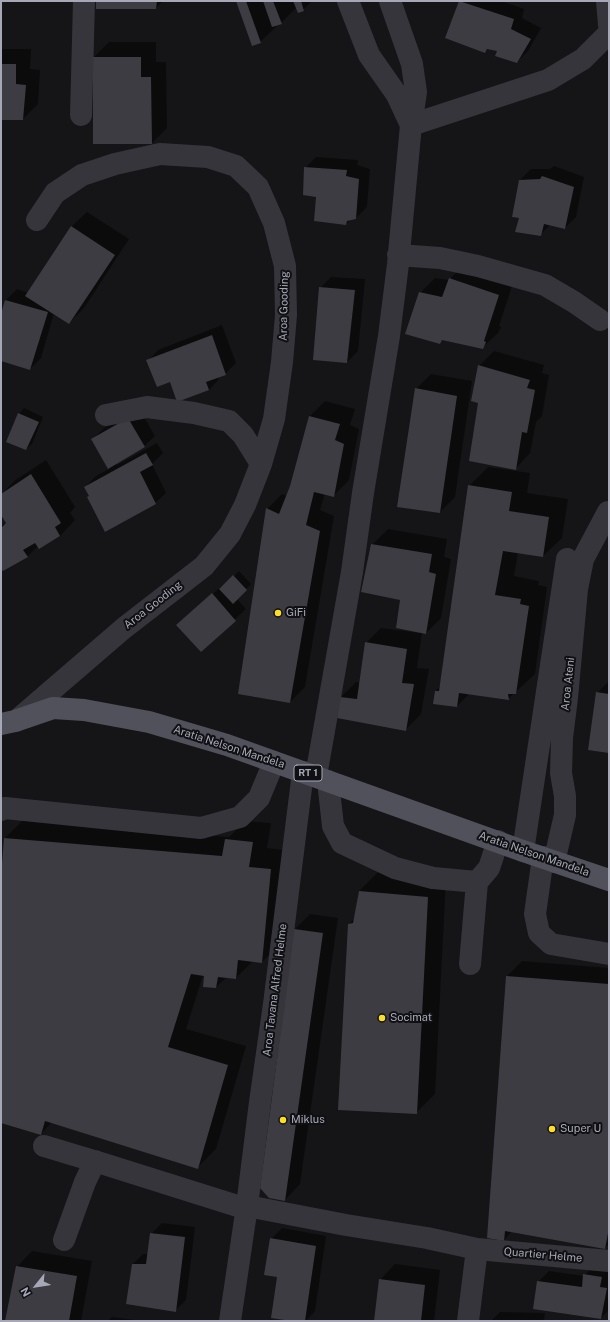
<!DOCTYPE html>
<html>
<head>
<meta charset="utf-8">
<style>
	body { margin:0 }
	#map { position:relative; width:610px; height:1322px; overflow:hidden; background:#151517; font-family:"Public Sans",sans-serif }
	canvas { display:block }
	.frame { position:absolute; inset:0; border:2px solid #a6a8b8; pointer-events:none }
	.north { position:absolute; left:16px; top:1266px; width:40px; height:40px; -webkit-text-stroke:3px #101012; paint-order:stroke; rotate:240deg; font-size:11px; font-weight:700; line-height:16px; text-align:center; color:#a6a8b8 }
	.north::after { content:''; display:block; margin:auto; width:14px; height:18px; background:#a6a8b8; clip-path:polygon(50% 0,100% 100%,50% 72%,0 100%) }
</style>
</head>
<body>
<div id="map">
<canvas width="610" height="1322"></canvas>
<div class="frame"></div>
<div class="north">N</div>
</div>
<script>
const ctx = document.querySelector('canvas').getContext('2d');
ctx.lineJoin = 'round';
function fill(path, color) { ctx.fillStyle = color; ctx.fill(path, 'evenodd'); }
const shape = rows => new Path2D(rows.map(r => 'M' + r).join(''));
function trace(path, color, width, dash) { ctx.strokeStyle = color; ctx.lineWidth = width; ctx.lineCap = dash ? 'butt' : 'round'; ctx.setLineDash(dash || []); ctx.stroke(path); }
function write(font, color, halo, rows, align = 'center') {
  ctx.font = font + ' "Public Sans",sans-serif'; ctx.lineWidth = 4; ctx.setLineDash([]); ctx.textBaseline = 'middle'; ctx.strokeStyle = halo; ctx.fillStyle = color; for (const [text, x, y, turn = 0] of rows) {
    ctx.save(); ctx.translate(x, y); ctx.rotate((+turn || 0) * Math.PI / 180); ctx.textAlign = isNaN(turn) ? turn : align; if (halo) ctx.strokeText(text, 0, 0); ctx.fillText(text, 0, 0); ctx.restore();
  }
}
fill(shape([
	[97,1,163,1,156,8],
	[237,1,312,1,303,10,297,7,281,23,275,25,276,27,260,42],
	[460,1,501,1,524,9,522,18,541,28,528,51,517,62,498,50,489,48,485,52],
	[109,42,156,42,156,62,166,62,167,128,152,143,94,143,94,57],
	[1,49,31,49,30,69,40,70,38,104,23,119,1,119],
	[316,157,358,160,357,165,370,169,367,207,356,218,351,219,346,224,305,168],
	[554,166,584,177,576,217,565,228,551,224,540,235,521,217,520,180,531,169,550,169],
	[87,212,129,239,84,308,69,323,54,313,41,358,30,369,1,360,1,318,6,300,17,289,29,293,71,227],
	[465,263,514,280,499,326,501,327,498,333,482,348,443,339,440,343,420,293,435,278,449,280],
	[331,277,365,279,358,351,347,362,320,288],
	[222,325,236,363,225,374,218,376,219,379,209,390,171,381,148,361,158,350],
	[494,351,544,365,542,373,549,375,542,416,536,422,530,453,515,469,479,366],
	[431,374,472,381,455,497,440,512,416,389],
	[325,401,355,409,350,425,359,429,349,480,334,495,325,493,320,510,334,516,305,687,290,702,267,509,282,494,287,496,291,486,310,416],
	[24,408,43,417,32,444,26,449,19,414],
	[139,408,155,436,144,446,116,463,117,465,157,443,163,453,152,464,166,493,155,503,90,496,85,487,96,476,109,469,92,440,103,429],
	[46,460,75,507,70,513,75,520,60,536,39,548,38,546,28,556,4,570,1,567,1,526,7,522,1,513,1,495,14,481],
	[488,467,530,473,527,493,568,499,562,538,543,556,518,552,514,576,539,581,538,585,547,587,535,674,508,699,469,694,457,706,436,691,440,686,469,486],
	[388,529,447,539,444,557,451,559,441,618,426,633,422,632,417,668,429,669,421,714,406,729,341,697,356,682,360,683,366,643,381,628,420,633,420,632,401,600,372,545],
	[239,571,251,584,237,599,246,609,201,650,178,625,224,584,225,585],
	[609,681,609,752,597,693],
	[23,820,229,837,245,821,271,823,267,848,290,851,281,943,262,962,253,961,236,978,227,977,216,987,205,975,203,975,186,1029,246,1046,216,1149,197,1168,52,1122,41,1134,1,1122,1,883,5,838],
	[378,872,446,879,435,1094,416,1113,349,924,355,918,359,891],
	[310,914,338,918,300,1184,285,1200,295,929],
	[522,961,609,968,609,1244,605,1248,512,1231,504,1240,507,976],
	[162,1223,195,1227,186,1300,175,1311,133,1264,143,1254,149,1254,151,1234],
	[282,1228,326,1236,315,1311,306,1321,298,1321,278,1276,271,1239],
	[32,1251,92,1261,81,1321,6,1321,17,1267],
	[395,1264,440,1270,434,1321,375,1321,380,1280],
	[595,1264,609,1266,609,1310,601,1318,538,1282,549,1271,584,1276],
	[500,1312,545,1313,544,1321,491,1321],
	[112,1317,142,1321,108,1321]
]), '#0007');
fill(shape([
	[96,1,157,1,156,9,96,9],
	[236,1,246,1,261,43,252,46],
	[263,1,273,1,282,24,272,27],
	[293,1,301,1,304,11,298,13],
	[459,1,514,19,511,29,531,39,517,63,495,56,497,51,487,49,485,53,445,38],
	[93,57,141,57,141,77,151,77,152,144,93,144],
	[1,64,16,64,16,84,26,85,23,120,1,120],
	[304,167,347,170,346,176,359,179,356,219,347,221,346,225,314,221,316,197,303,195],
	[542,176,574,187,565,229,544,224,541,236,515,232,519,218,512,217,519,180,540,179],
	[71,226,115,255,69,324,25,296],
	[449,278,499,295,484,341,486,342,483,349,442,340,440,344,405,334,419,292,442,297],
	[319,287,355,290,347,363,313,360],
	[5,300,48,312,30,370,1,361,1,314],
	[212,335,226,375,206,382,209,390,177,402,170,382,157,387,146,360],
	[478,365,530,380,527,388,535,390,527,433,522,432,516,470,469,461,478,403,471,401],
	[415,388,457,396,440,513,397,507],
	[18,413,39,422,26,450,6,442],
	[309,416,340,424,335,440,344,444,334,497,314,492,306,525,320,531,290,703,238,694,266,508,279,514,290,486],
	[128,418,145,447,108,469,91,439],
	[146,453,153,465,140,472,156,504,105,532,87,497,89,496,84,487],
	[31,474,61,523,55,527,60,536,39,549,35,543,23,550,28,557,3,571,1,569,1,528,6,523,1,515,1,494],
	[468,485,512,492,509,511,549,517,543,557,503,551,495,595,521,599,520,604,529,606,516,694,508,694,509,700,459,693,457,707,433,704,435,691,439,691],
	[371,544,432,554,429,572,436,574,426,634,396,628,400,600,361,592],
	[233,575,247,590,233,604,219,589],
	[212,593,236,621,201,652,176,625],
	[365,642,407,649,402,683,414,684,406,731,337,718,340,697,357,699],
	[596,692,609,694,609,753,588,750],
	[4,838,222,856,225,839,253,842,249,867,271,869,262,963,238,960,236,979,218,977,216,988,203,987,204,976,191,974,168,1047,228,1065,198,1169,45,1121,41,1135,1,1123,1,876],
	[359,891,428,897,417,1114,338,1110,348,924,353,923],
	[294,929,323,933,285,1201,269,1198,260,1188],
	[506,976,609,984,609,1228,605,1249,505,1231,504,1241,487,1238],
	[150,1233,185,1237,176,1312,126,1304,132,1264,146,1264],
	[270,1238,316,1246,305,1321,291,1321,271,1318,277,1277,264,1275],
	[16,1266,77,1276,69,1321,5,1321],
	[583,1274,602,1277,600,1287,607,1288,601,1319,533,1309,537,1281,582,1287],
	[379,1279,425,1285,421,1321,374,1321]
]), '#3c3c42');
trace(shape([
	[348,1,369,55,397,95,411,125],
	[607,1,609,25],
	[81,115,84,1],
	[411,125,548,80,583,59,609,33],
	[398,255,440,258,478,266,545,285,574,302,600,320],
	[106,415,147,407,194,413,229,421,243,435,261,464],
	[16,721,124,628,204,566,230,534,245,505,261,464,274,419,282,362,286,315,285,266,274,223,258,187,236,166,208,157,160,154,115,164,82,175,55,193,37,220],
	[316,776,352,572,363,493,389,336,398,264,411,125,416,92,412,64,390,1],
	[328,781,333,826,342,843,395,868,433,878,477,882,489,868,498,841],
	[1,810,5,808,201,828,240,817,259,798,274,762],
	[523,851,567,559],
	[543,857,535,914,539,933,551,944,609,954],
	[554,862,565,815,565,796,561,773,562,738,567,698,577,589,583,559,608,512],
	[470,964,477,882],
	[44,1146,104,1164,247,1209],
	[247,1206,346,1225,427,1238,477,1249,468,1321],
	[64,1240,85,1182,95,1161],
	[477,1249,609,1261],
	[230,1321,247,1206,260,1102,274,1004,303,772]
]), '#36353c', 22);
trace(shape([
	[1,724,15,721,53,708,84,710,149,722,227,745,523,851,609,880]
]), '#51515b', 22);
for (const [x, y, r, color] of [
	[278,613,4,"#fbde28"],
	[382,1018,4,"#fbde28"],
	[283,1120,4,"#fbde28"],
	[552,1129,4,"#fbde28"]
]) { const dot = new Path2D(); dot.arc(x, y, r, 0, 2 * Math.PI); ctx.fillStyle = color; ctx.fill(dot); trace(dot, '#101012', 1.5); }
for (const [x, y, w] of [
	[308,773,28]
]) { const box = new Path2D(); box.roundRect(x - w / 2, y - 8, w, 16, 3); ctx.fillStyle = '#101012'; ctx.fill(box); trace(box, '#a6a8b8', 1); }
write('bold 10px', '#a6a8b8', null, [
	["RT 1",308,773]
]);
write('11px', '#a6a8b8', '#101012', [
	["Aroa Gooding",284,306,-89],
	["Aroa Gooding",153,605,-38],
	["Aroa Ateni",568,684,-84],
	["Aratia Nelson Mandela",229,747,18],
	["Aratia Nelson Mandela",534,854,19],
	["Aroa Tavana Alfred Helme",275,990,-83],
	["Quartier Helme",543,1255,5]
]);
write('11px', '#a6a8b8', '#101012', [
	["GiFi",286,613],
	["Socimat",390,1018],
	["Miklus",291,1120],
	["Super U",560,1129]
], 'left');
</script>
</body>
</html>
